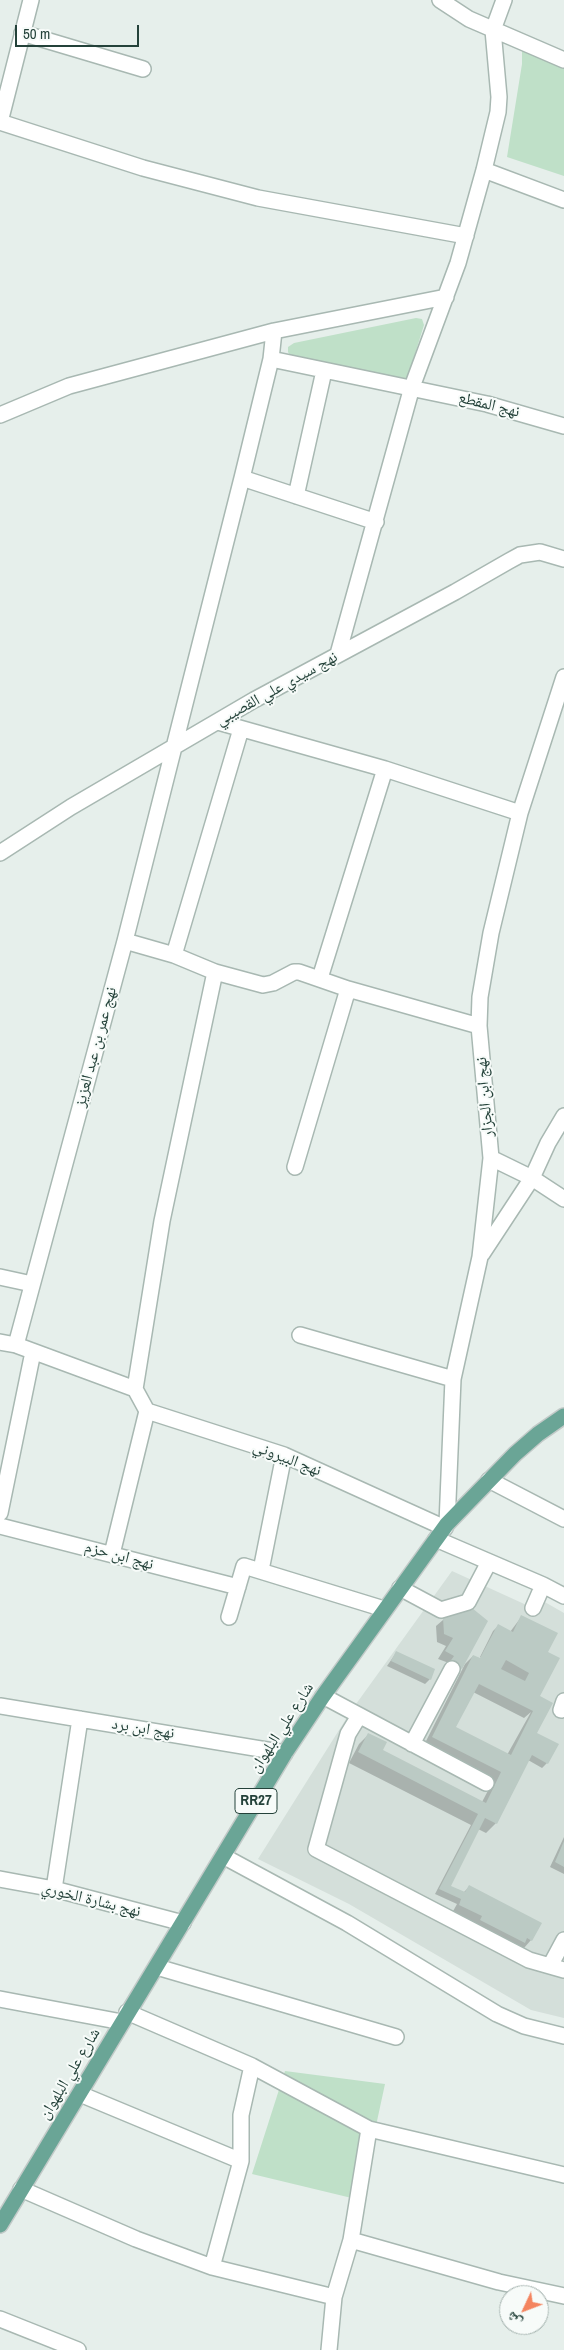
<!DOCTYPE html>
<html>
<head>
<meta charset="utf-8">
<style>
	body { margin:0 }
	#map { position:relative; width:564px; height:2350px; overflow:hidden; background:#e6efeb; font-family:"Archivo Narrow","Noto Naskh Arabic",sans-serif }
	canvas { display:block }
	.north { position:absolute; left:499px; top:2285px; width:50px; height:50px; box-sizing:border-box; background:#f7fbf9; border:1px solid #a3b1ad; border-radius:50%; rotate:227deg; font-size:14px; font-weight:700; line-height:20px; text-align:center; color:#24423a }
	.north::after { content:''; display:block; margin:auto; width:18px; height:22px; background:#f4845f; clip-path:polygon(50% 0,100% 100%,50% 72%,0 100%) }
	.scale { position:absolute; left:15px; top:25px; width:124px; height:22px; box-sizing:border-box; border:2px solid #24423a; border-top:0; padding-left:6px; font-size:15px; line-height:18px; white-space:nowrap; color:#24423a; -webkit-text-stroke:4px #f7fbf9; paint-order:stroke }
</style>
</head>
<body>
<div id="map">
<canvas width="564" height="2350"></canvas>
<div class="north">ش</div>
<div class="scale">50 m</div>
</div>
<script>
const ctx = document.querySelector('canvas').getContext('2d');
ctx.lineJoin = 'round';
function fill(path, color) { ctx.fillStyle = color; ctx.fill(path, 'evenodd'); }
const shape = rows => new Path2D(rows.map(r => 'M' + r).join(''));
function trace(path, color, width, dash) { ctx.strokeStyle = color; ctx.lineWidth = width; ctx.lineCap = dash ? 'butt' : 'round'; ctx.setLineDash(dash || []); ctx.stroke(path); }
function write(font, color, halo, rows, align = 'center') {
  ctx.font = font + ' "Archivo Narrow","Noto Naskh Arabic",sans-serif'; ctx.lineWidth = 4; ctx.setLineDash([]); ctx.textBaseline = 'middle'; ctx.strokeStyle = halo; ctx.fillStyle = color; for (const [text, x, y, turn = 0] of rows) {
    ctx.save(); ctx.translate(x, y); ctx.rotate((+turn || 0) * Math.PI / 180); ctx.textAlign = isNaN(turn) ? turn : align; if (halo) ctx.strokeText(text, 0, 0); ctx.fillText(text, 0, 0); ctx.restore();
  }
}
fill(shape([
	[452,1571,533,1608,543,1601,564,1613,564,2018,531,2010,349,1904,258,1859,351,1711]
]), '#d4dfda');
fill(shape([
	[522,47,564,69,564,176,507,157,522,64],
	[416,318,422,319,424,325,406,383,293,361,288,352,288,347,294,343],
	[285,2071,385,2084,360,2200,252,2174]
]), '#bfe0c8');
fill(shape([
	[450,1614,461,1668,460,1669,460,1667,438,1659,446,1646,437,1642,436,1626],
	[522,1616,547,1652,536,1701,536,1732,547,1763,542,1768,528,1760,496,1823,486,1833,478,1829,449,1887,463,1893,469,1887,531,1940,524,1948,520,1946,516,1950,452,1913,457,1904,435,1894,471,1825,349,1763,359,1744,369,1734,381,1750,482,1802,492,1783,423,1747,465,1664,473,1656,493,1663,480,1657,493,1631,498,1626,510,1632],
	[473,1692,524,1718,531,1712,507,1755,454,1727],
	[396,1653,430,1679,425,1684,387,1666],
	[564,1837,564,1874,550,1867]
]), '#0003');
fill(shape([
	[466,1608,472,1608,488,1621,462,1669,449,1663,454,1656,445,1651,453,1638,444,1634,443,1617,450,1613],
	[521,1615,558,1633,548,1652,560,1658,540,1696,553,1703,537,1733,559,1744,548,1764,532,1755,497,1824,485,1818,451,1886,465,1892,469,1885,542,1923,532,1941,527,1938,525,1943,480,1920,482,1916,459,1905,461,1899,439,1889,478,1814,358,1752,368,1733,387,1742,383,1750,486,1803,501,1772,432,1737,473,1655,480,1658,498,1624,513,1632],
	[506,1660,529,1673,525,1681,501,1669],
	[479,1684,533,1711,511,1755,456,1727],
	[396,1651,435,1669,431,1680,391,1661],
	[564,1841,564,1867,555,1862]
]), '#bbcac4');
const minor = shape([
	[440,0,469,19,564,60],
	[22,33,143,69],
	[0,122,143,168,258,198,466,236],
	[0,122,31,0],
	[484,170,564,200],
	[271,359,487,404,564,426],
	[0,415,69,386,274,331,446,297],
	[242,478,376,522],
	[296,496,324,371],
	[338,654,412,387,458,263,484,170,498,112,499,97,493,30,504,0],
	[218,722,385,769,520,813],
	[0,853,71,807,254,700,455,592,509,561,520,555,540,552,564,559],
	[125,941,174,955,215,972,263,985,273,983,294,972,299,972,348,989,479,1026],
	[174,955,241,729],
	[320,978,385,769],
	[491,1158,532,1178,564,1199],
	[295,1167,348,989],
	[482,1254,532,1178,548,1143,564,1116],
	[0,1277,32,1284],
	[300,1335,453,1379],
	[0,1342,16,1345,135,1389],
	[16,1345,125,941,242,478,271,359,274,331],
	[135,1389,162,1221,215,972],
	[135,1389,147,1411,284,1455,445,1528],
	[489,1480,564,1519],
	[0,1513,33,1352],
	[447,1524,453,1379,480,1257,491,1158,479,1026,480,997,491,933,520,813,564,677],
	[0,1526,238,1587],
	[436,1539,543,1585,564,1596],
	[112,1554,147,1411],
	[261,1570,284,1455],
	[400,1588,441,1610,468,1602,489,1562],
	[533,1608,543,1585],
	[229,1617,244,1566,384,1609],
	[323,1696,486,1783],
	[0,1706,285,1753],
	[561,1710,564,1701],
	[359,1716,348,1734,316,1849,529,1960,564,1970],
	[412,1744,452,1669],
	[223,1856,347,1923,497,2014,524,2026,564,2036],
	[0,1879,54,1889,183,1923],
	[54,1889,80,1719],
	[550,1966,564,1940],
	[157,1967,396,2037],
	[0,1999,122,2022],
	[127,2012,252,2066,369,2129],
	[80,2094,241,2161],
	[21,2189,136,2239,212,2267,334,2297],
	[351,2240,499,2282,564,2296],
	[212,2267,241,2161,241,2115,252,2066],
	[0,2319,78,2350],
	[329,2350,334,2297,351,2240,369,2129,564,2175]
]);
const major = shape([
	[0,2225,285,1753,323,1696,447,1524,515,1454,538,1434,564,1416]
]);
trace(minor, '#a8b8b2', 18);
trace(major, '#c2cac8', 18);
trace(minor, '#fff', 15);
trace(major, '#6aa596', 15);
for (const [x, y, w] of [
	[256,1801,42]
]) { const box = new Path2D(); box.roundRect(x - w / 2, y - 12.5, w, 25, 4); ctx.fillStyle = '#f7fbf9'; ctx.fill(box); trace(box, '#24423a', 1); }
write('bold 15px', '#24423a', null, [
	["RR27",256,1801]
]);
write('16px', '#24423a', '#f7fbf9', [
	["نهج المقطع",489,405,14],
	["نهج سيدي علي القصيبي",277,689,-29],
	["نهج عمر بن عبد العزيز",96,1047,-75],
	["نهج ابن الجزار",485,1097,-95],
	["نهج البيروني",287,1459,21],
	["نهج ابن حزم",119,1556,15],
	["شارع علي البلهوان",282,1728,-57],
	["نهج ابن برد",143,1729,9],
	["نهج بشارة الخوري",91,1900,14],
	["شارع علي البلهوان",70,2074,-59]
]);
</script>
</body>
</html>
